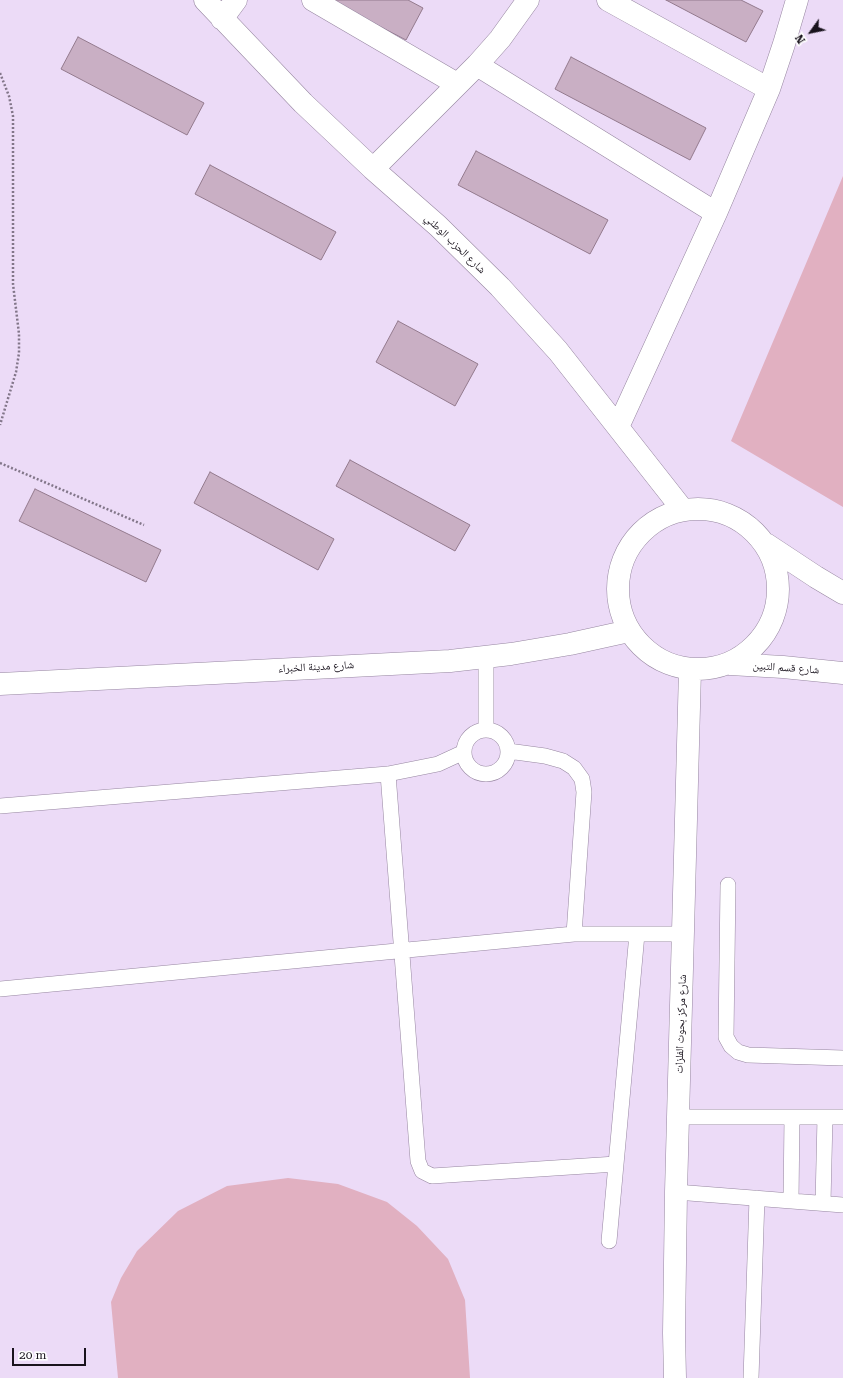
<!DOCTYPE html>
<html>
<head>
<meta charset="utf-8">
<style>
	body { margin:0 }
	#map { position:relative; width:843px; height:1378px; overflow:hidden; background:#ecdbf7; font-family:"Roboto Serif",serif }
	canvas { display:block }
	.north { position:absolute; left:791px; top:12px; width:40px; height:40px; -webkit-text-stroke:3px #fff; paint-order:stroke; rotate:237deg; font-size:11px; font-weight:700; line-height:16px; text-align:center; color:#19131d }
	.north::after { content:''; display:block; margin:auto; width:14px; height:18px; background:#19131d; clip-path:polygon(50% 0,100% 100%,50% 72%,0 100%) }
	.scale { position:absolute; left:12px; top:1348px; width:74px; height:18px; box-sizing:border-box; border:2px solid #19131d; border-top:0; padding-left:5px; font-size:12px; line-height:14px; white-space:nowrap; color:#19131d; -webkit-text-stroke:3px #fff; paint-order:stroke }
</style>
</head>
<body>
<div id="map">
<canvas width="843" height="1378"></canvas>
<div class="north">N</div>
<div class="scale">20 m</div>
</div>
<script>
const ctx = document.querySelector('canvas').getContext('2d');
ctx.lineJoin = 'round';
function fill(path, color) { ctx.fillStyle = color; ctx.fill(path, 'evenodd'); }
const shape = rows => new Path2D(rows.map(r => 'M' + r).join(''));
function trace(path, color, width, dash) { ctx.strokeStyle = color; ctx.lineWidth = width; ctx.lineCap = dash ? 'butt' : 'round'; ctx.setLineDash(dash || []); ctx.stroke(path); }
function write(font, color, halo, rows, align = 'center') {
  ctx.font = font + ' "Roboto Serif","Noto Naskh Arabic",serif'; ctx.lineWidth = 3.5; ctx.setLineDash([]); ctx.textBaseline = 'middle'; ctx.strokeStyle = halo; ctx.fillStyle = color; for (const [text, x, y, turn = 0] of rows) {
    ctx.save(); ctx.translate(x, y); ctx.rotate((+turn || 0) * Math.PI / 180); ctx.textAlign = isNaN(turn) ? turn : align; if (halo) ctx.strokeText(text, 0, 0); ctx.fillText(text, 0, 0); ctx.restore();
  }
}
fill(shape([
	[843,176,843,507,731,441],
	[288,1178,338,1184,387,1202,417,1226,448,1259,465,1300,470,1378,118,1378,111,1302,121,1278,137,1251,178,1211,227,1186]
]), '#e1b0c1');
const building = shape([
	[329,0,408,0,423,8,406,40,329,0],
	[666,0,741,0,763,11,746,42,666,0],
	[78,37,204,103,187,135,61,69,78,37],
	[571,57,706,128,690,160,555,89,571,57],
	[476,151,608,220,590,254,458,185,476,151],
	[210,165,336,232,321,260,195,194,210,165],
	[398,321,478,364,455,406,376,362,398,321],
	[350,460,470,525,455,551,336,486,350,460],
	[210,472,334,539,318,570,194,503,210,472],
	[35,489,161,550,146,582,19,521,35,489]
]);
fill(building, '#c9afc4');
trace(building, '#937a8d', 1);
const lane = shape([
	[486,657,486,730],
	'464 752a22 22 0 1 1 44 0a22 22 0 1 1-44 0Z',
	[508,751,545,756,563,761,574,768,582,779,584,792,574,934],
	[388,774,418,1161,422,1171,432,1176,616,1164],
	[0,806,388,774,438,764,464,752],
	[728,885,726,1037,731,1046,738,1052,748,1055,843,1058],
	[0,989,574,934,683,934],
	[678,1117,843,1117],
	[676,1192,843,1205],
	[791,1201,792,1117],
	[823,1203,825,1117],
	[609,1241,637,934],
	[751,1378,757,1198]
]);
const street = shape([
	[205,0,303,103,373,169,438,226,500,287,558,351,683,510],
	[313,0,457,84],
	[608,0,769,89],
	[222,19,236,0],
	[477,65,716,213],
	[373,169,477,65,500,39,528,0],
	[618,427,716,213,769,89,784,44,797,0],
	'618 589a80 80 0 1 1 160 0a80 80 0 1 1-160 0Z',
	[766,544,816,577,843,593],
	[730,664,783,667,843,673],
	[0,684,450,661,511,654,570,644,629,631],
	[675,1378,674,1333,676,1192,690,670]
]);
trace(lane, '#9686a0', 16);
trace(street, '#9686a0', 23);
trace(shape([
	[0,73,9,96,13,116,13,284,19,334,19,353,16,372,0,425],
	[0,463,144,525]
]), '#827689', 2.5, [2, 2]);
trace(lane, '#fff', 15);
trace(street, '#fff', 22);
write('11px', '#19131d', '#fff', [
	["شارع الحزب الوطني",455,244,44],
	["شارع مدينة الخبراء",316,667,-3],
	["شارع قسم التبين",786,668,4],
	["شارع مركز بحوث الفلزات",681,1024,-88]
]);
</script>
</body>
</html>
